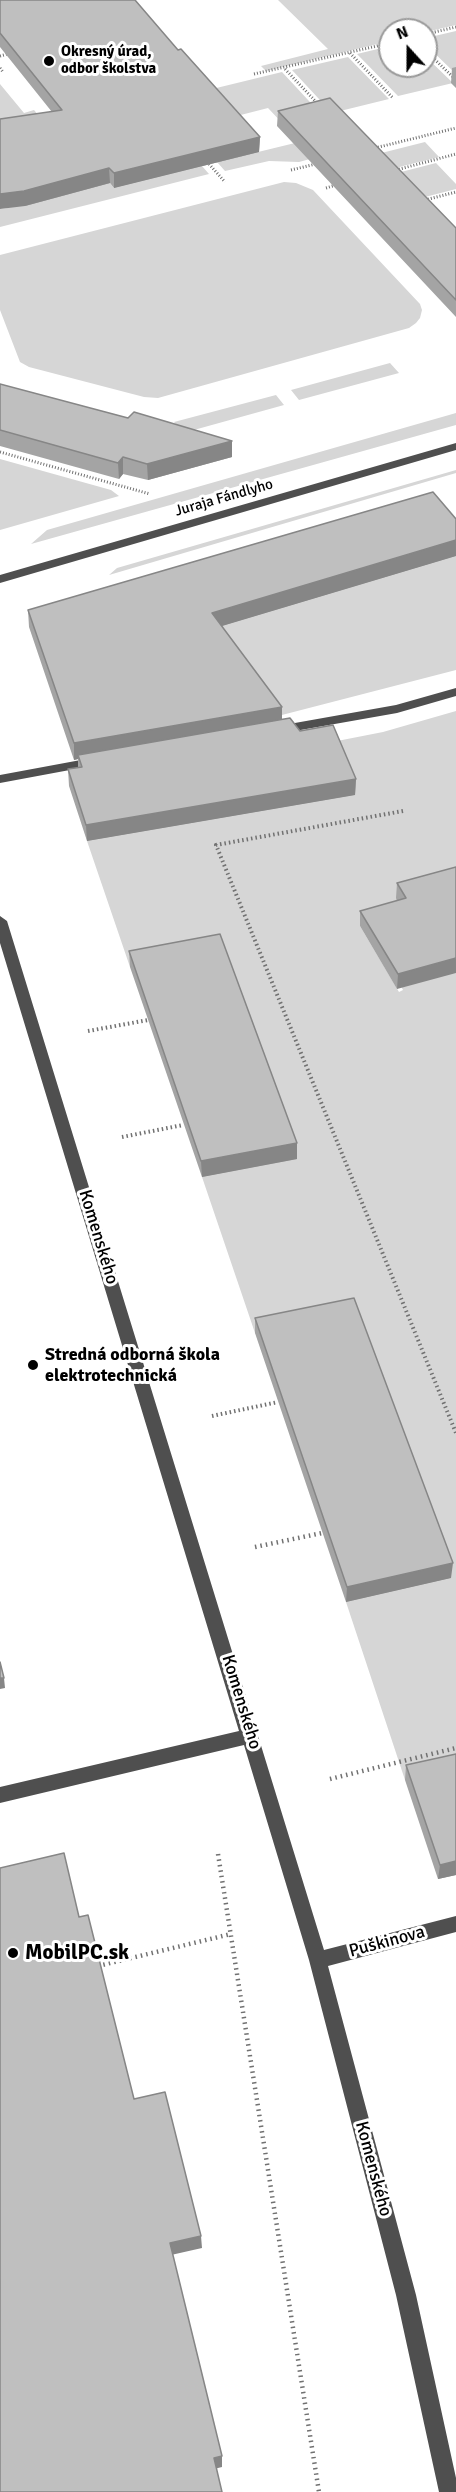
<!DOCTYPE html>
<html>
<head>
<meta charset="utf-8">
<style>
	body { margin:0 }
	#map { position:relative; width:456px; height:2492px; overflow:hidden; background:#fff; font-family:Signika,sans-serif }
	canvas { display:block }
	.north { position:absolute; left:378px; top:18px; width:60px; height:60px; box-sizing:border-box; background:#fff; border:2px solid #999; border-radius:50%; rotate:339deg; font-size:16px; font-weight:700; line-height:24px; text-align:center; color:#000 }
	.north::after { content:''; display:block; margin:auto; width:21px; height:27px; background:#000; clip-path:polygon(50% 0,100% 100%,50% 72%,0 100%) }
</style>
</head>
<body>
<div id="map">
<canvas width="456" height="2492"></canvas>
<div class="north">N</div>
</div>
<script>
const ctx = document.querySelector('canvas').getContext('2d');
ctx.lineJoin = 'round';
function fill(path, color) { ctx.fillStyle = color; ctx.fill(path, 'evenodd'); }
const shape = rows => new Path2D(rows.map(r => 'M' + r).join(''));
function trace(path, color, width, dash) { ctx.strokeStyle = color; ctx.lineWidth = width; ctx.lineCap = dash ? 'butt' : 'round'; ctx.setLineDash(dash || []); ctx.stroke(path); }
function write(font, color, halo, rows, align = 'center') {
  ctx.font = font + ' Signika,sans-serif'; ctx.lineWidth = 6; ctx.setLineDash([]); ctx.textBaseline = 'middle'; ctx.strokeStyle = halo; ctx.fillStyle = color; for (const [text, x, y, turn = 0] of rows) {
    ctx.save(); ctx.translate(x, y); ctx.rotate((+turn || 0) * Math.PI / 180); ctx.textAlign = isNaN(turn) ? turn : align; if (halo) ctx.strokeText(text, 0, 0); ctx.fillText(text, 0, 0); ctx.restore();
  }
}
fill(shape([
	[278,0,456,0,456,25,426,32,426,30,390,30,390,41,266,71,261,66,328,49],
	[456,31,456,74,426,45,426,38],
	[390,46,390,66,426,66,426,57,453,83,398,96,357,54],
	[348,57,389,99,332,113,292,70],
	[282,72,322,115,284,125,268,108,225,119,200,92],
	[0,84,24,113,34,110,40,117,62,125,114,188,202,166,209,174,0,227,0,209,8,208,0,189],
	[425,142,439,157,332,184,318,169],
	[295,143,310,159,299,162,269,161,225,171,217,162],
	[436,163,456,184,456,189,425,197,401,172],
	[284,182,296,183,313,190,420,304,422,310,420,318,416,323,409,328,158,398,144,397,29,367,20,362,0,310,0,255],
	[390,363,399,373,299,400,291,390],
	[276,395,284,405,183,433,174,422],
	[456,413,456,425,31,544,47,530],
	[0,459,111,490,119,496,0,530],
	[456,470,456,473,109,575,117,568],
	[456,556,456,670,278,716,212,629],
	[456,711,456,882,405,914,360,926,399,992,403,990,396,977,456,973,456,1768,405,1780,346,1602,451,1578,255,1333,202,1177,296,1159,220,951,130,967,87,841,355,795,332,742,383,732]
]), '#d6d6d6');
trace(shape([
	[426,34,456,27],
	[426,51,456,80],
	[350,53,393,98],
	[0,56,11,53],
	[0,68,3,72],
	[285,69,319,105],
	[254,74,390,43],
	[375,148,456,128],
	[209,164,225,182],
	[291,170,316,164],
	[396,170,456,154],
	[326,188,336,185],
	[425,200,456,192],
	[0,452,150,494]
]), '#717171', 3, [1, 2]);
trace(shape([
	[403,811,216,845,456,1433],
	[88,1031,148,1020],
	[122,1137,183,1125],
	[212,1416,278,1402]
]), '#717171', 4, [1.5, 3]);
trace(shape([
	[255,1547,322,1533],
	[330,1779,456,1748],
	[218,1854,319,2492],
	[98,1966,231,1934]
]), '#717171', 4.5, [1.5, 4]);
fill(shape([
	[456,443,456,450,0,583,0,575,456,443],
	[456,688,456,696,397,713,278,734,272,730,278,726,396,705,456,688],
	[97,757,103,761,102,764,0,783,0,775,97,757],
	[0,916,7,921,324,1950,456,1916,456,1932,328,1966,416,2295,456,2478,456,2492,439,2492,396,2295,309,1960,244,1745,0,1803,0,1787,239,1731,0,943,0,916]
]), '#4f4f4f');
fill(shape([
	[0,0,178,50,260,137,259,152,114,188,110,183,25,206,52,112,0,47],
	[456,67,456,88,451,83,452,68],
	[278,111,456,228,456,317,277,126],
	[0,384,232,457,148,480,123,474,119,479,0,446],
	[456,519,456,556,222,626,282,719,300,731,356,779,355,795,87,841,69,786,68,769,78,768,78,759,74,760,29,627,28,610],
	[456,867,397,989,360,926,360,911,397,901,396,898,397,883],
	[129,951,297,1143,297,1159,202,1177,130,967],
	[255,1318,451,1578,346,1602,255,1333],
	[456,1754,456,1875,438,1879,405,1780,406,1765]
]), '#a4a4a4');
fill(shape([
	[260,137,259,152,114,188,114,173],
	[109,168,110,183,25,206,0,209,0,194],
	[232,441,232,457,148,480,147,464],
	[123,457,123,474,119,479,118,463],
	[456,540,456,556,212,629,212,613],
	[282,707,282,723,78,755,78,759,74,760,74,743],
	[356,779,355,795,87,841,86,825],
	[456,958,456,973,397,989,398,974],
	[297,1143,297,1159,202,1177,201,1161],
	[453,1563,451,1578,346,1602,347,1587],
	[0,1678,4,1678,5,1688,0,1689],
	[456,1861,456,1875,438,1879,440,1865],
	[201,2236,202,2248,171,2255,170,2243],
	[222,2456,222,2467,214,2469,214,2458]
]), '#868686');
const building = shape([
	[0,0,135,0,178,50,181,49,260,137,114,173,109,168,24,191,0,194,0,119,62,110,0,33,0,0],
	[330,98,456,228,456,300,278,111,330,98],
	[0,384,128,418,134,412,232,441,147,464,123,457,118,463,0,430,0,384],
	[433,492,456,519,456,540,212,613,282,707,74,743,28,610,433,492],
	[290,718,300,731,333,725,356,779,86,825,68,769,82,767,78,755,290,718],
	[456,867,456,958,398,974,360,911,406,898,397,883,456,867],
	[220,934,297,1143,201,1161,129,951,220,934],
	[354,1298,453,1563,347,1587,255,1318,354,1298],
	[0,1662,4,1678,0,1678,0,1662],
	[456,1754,456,1861,440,1865,406,1765,456,1754],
	[64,1853,79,1917,88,1915,134,2099,165,2092,201,2236,170,2243,222,2456,214,2458,222,2492,0,2492,0,1868,64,1853]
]);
fill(building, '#bfbfbf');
trace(building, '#868686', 1.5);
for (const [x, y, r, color] of [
	[49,61,6,"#000"],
	[33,1365,6,"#000"],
	[13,1953,6,"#000"]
]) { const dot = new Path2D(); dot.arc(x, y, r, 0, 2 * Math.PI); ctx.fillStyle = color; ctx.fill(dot); trace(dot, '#fff', 2); }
write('bold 15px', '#000', '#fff', [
	["Okresný úrad,",61,52],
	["odbor školstva",61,69]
], 'left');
write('15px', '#000', '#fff', [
	["Juraja Fándlyho",224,498,-16]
]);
write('18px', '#000', '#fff', [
	["Komenského",98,1237,73],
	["Komenského",241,1702,73],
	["Puškinova",387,1942,-15],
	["Komenského",373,2169,75]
]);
write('bold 18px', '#000', '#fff', [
	["Stredná odborná škola",45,1355],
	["elektrotechnická",45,1376]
], 'left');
write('bold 21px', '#000', '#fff', [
	["MobilPC.sk",25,1953]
], 'left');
</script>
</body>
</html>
